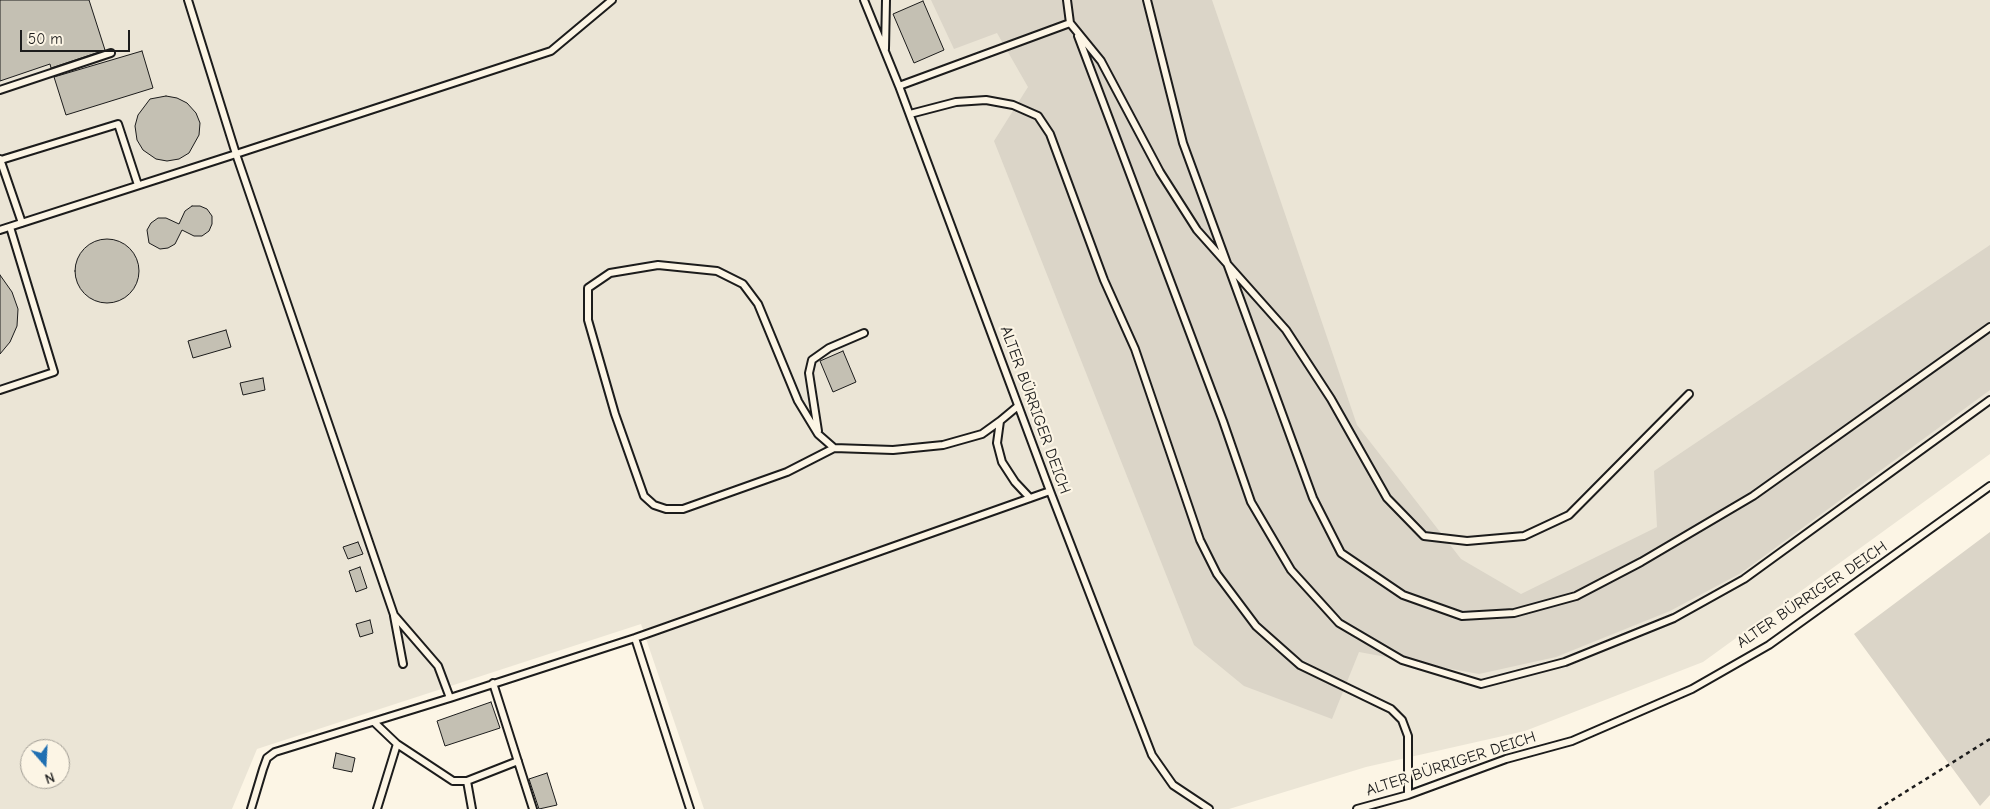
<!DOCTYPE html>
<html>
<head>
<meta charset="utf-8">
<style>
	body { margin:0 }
	#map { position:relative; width:1990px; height:809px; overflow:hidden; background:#fcf5e5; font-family:"Comic Neue",sans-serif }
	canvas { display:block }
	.north { position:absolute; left:20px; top:739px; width:50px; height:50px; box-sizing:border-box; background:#fcf5e5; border:1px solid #a29e95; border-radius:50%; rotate:161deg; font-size:14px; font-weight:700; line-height:20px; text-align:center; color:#1c1c1c }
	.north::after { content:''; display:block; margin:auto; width:18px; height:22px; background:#1f6fb2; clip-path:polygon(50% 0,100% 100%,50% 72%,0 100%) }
	.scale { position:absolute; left:20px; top:30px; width:110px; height:22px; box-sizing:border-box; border:2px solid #1c1c1c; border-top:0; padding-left:6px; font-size:15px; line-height:18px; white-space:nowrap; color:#1c1c1c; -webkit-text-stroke:4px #fcf5e5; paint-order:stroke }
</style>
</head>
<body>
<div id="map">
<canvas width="1990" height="809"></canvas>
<div class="north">N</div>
<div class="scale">50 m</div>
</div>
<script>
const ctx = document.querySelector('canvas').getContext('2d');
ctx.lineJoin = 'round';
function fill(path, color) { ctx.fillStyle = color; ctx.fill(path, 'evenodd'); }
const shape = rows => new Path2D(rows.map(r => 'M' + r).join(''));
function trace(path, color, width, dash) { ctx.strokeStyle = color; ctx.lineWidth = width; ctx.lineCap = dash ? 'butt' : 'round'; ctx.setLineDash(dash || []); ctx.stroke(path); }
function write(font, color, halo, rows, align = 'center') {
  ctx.font = font + ' "Comic Neue",sans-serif'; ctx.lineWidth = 4.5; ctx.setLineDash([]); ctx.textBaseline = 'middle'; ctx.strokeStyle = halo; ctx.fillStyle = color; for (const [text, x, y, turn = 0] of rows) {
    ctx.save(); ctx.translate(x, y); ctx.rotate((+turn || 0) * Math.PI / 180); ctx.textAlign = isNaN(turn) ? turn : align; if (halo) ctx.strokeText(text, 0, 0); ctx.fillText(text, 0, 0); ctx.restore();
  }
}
fill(shape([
	[0,0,1990,0,1990,454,1703,662,1525,731,1366,767,1229,809,704,809,641,624,257,749,232,809,0,809],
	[30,749,60,749,60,779,30,779]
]), '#ebe5d6');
fill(shape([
	[931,0,1212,0,1357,425,1461,559,1521,594,1657,527,1654,471,1990,245,1990,390,1741,573,1670,611,1556,657,1479,674,1359,652,1332,719,1244,686,1194,645,994,141,1028,87,997,33,954,49],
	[1990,532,1990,795,1980,806,1854,634]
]), '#dbd5c8');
const building = shape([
	[0,0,89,0,105,50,51,68,50,64,0,81,0,0],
	[923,1,944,50,914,63,893,14,923,1],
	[142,51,153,88,66,115,54,77,142,51],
	[166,96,177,98,187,103,196,113,200,123,199,135,189,153,179,159,167,161,156,159,143,150,137,140,135,126,138,115,150,99,166,96],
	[192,206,200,206,207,209,212,216,212,224,209,231,202,236,194,236,182,230,175,244,168,248,160,249,149,243,147,230,151,223,158,218,166,218,179,224,185,211,192,206],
	'75 271a32 32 0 1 1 64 0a32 32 0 1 1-64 0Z',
	[0,275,12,292,18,309,17,326,10,342,0,354,0,275],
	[226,330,231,347,193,358,188,341,226,330],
	[843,351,856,382,833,392,820,361,843,351],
	[263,378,265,390,243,395,240,383,263,378],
	[358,542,363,554,348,559,343,547,358,542],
	[360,567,367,588,356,592,349,571,360,567],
	[370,620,373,633,360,637,356,624,370,620],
	[491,702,500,728,445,746,437,721,491,702],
	[336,753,355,758,352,772,333,768,336,753],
	[547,773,557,805,539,809,529,779,547,773]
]);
fill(building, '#c4c0b3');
trace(building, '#1c1c1c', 1);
const service = shape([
	[188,0,236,154,551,51,612,0],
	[864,0,899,86,1050,491,1152,755,1173,785,1209,809],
	[1067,0,1070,23],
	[1147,0,1183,143,1313,498,1341,553,1403,595,1462,616,1514,613,1576,596,1641,562,1753,496,1990,327],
	[1078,36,1223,421,1251,502,1291,570,1339,623,1402,660,1481,684,1565,662,1674,618,1744,579,1990,400],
	[885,49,886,0],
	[899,86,1070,23,1101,61,1160,172,1197,230,1286,330,1331,399,1387,498,1424,536,1467,541,1524,536,1569,515,1689,394],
	[0,90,111,53],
	[910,114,956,102,986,100,1013,105,1038,116,1050,134,1104,280,1135,349,1200,540,1217,574,1256,626,1300,665,1391,709,1402,720,1408,736,1408,795],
	[0,159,22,223],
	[1,160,118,124,138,185],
	[0,230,236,154,394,615,438,666,450,698,635,638,1050,491],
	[0,390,54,372,10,227],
	[1018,406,1000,421,997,443,1002,462,1015,482,1030,498],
	[818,431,809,373,812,360,829,348,864,333],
	[834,448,818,434,798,401,758,304,743,284,717,271,658,265,610,273,588,288,588,320,615,414,644,496,654,505,666,509,683,509,787,472,834,448,893,450,943,445,982,434,1000,421],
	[394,616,403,664],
	[635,638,690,809],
	[493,683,533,809],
	[375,723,397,744,453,781,467,781],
	[251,809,263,769,267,758,275,752,450,698],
	[377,809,397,744],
	[472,809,467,781,518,761],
	[1357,809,1408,795,1506,759,1572,741,1692,689,1769,645,1990,486]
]);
trace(service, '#1c1c1c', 10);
trace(shape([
	[1878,809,1990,739]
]), '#1c1c1c', 2.5, [4, 4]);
trace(service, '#fcf5e5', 6);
write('16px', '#1c1c1c', '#fcf5e5', [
	["ALTER BÜRRIGER DEICH",1035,410,70],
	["ALTER BÜRRIGER DEICH",1812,595,-34],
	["ALTER BÜRRIGER DEICH",1451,764,-18]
]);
</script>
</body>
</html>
